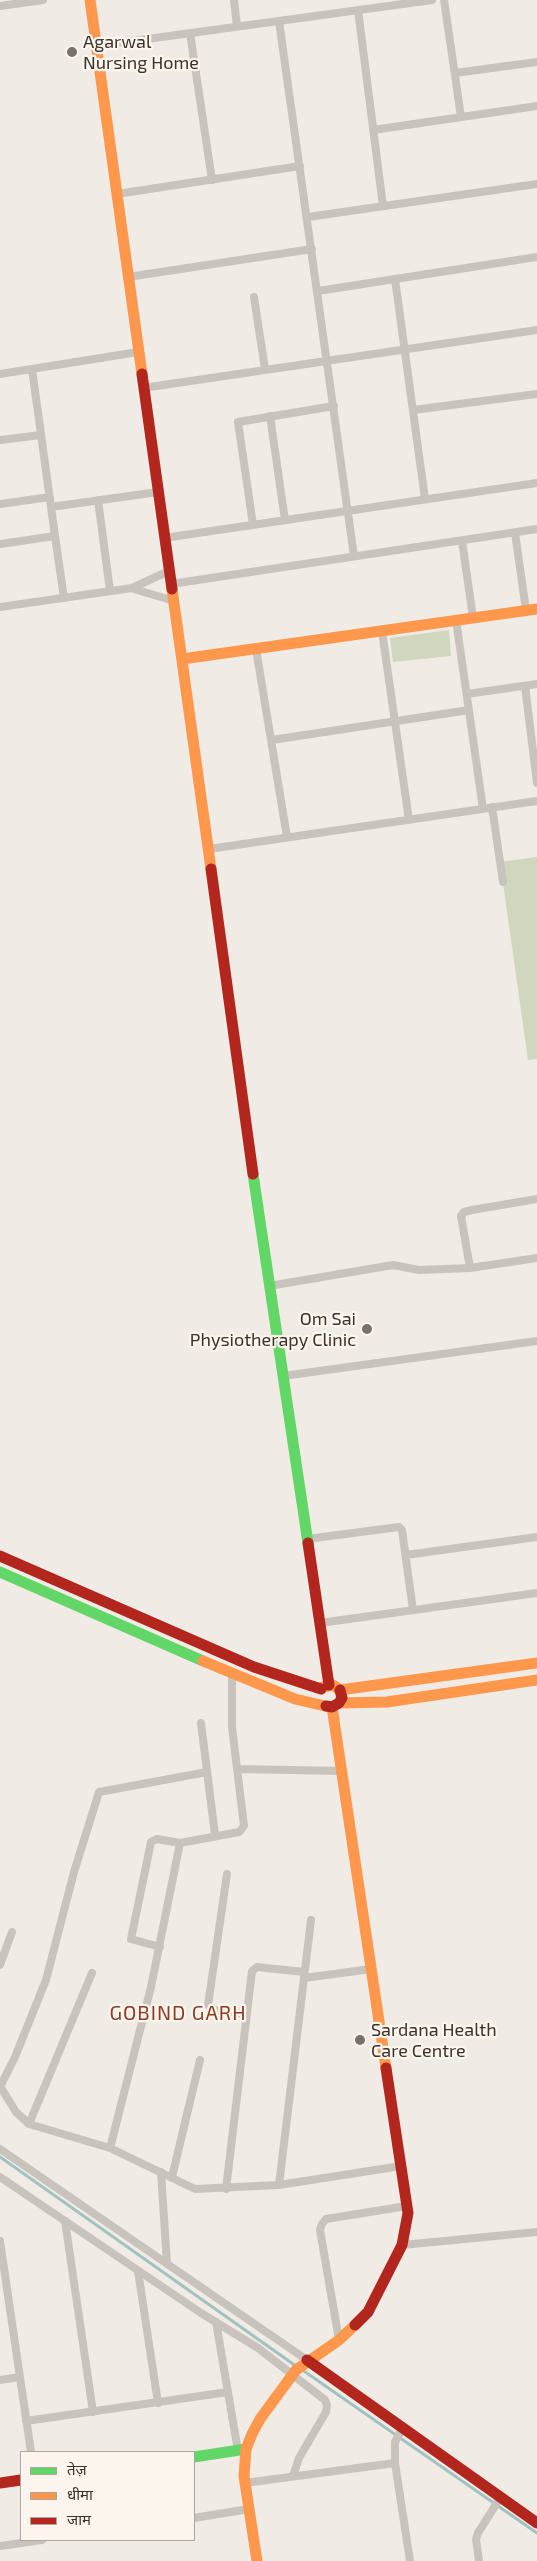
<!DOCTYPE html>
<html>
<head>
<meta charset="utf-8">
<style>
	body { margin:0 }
	#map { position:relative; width:537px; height:2561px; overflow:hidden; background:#f0ebe5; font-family:"Exo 2","Noto Sans Devanagari",sans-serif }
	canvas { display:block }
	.legend { position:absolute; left:20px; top:2451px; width:175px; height:90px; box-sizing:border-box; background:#fbf5ee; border:1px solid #aea6a0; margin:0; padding:6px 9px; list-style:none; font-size:15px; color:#3b302b }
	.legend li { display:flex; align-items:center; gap:10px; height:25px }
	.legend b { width:25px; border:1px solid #aea6a0 }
</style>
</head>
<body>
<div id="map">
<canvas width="537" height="2561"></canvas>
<ul class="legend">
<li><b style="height:6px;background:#63d668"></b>तेज़</li>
<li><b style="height:6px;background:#ff974d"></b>धीमा</li>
<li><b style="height:6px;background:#b3261e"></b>जाम</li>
</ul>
</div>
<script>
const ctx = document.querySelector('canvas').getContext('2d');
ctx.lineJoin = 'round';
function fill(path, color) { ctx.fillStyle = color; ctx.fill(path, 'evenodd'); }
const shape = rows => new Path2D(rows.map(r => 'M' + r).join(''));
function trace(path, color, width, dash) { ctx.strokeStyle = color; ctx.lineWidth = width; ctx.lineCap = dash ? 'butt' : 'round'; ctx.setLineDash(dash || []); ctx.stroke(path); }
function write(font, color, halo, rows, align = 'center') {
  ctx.font = font + ' "Exo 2",sans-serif'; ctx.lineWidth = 4.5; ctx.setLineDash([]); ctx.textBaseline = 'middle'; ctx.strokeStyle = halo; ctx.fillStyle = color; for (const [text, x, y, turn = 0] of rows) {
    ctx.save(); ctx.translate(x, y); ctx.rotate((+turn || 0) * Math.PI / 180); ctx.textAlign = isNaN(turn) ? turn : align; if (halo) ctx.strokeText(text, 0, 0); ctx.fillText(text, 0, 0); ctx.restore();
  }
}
fill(shape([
	[449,630,451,656,393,662,390,638],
	[537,857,537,1059,528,1060,500,862]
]), '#d1d6bf');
trace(shape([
	[0,2157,296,2366],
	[301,2369,537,2533]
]), '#a1c2c1', 3);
trace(shape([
	[234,0,237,26],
	[444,0,461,117],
	[0,6,43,0],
	[358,10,383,206],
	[279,21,354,556],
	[190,33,212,180],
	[96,46,432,0],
	[455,73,537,62],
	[373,130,537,106],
	[117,194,300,166],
	[308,217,537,184],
	[128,277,312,249],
	[395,279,425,499],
	[318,291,537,257],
	[254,297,265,369],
	[0,374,138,352],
	[143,388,537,330],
	[413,410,537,394],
	[270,416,285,520],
	[0,440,41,435],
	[98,500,110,591],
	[0,504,50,497],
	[51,507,158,492],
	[253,525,238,422,334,406],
	[515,533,526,610],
	[55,536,64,598],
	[164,538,537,483],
	[462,541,473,618],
	[0,544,55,536,32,369],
	[171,584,537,529],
	[134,589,174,601],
	[0,607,132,588,169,571],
	[456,620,483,809],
	[382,631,409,820],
	[256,649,287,837],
	[525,686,537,783],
	[467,694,537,684],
	[272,740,469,710],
	[492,807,503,882],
	[209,849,537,801],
	[537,1199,472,1210,464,1212,461,1216,470,1268,537,1258],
	[269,1286,393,1265,419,1270,470,1268],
	[283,1376,537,1341],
	[307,1539,399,1527,402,1530,413,1610],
	[406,1555,537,1537],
	[320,1623,537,1593],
	[201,1723,215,1835],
	[237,1769,342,1771],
	[227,1874,208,2005,213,2010,247,2014],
	[160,1947,131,1939,151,1842,157,1839,180,1843,239,1832,244,1826,232,1727,232,1674],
	[0,1965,12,1932],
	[304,1978,371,1969],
	[0,2086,16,2112,29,2124,110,2148,195,2189,279,2185,401,2166],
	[0,2087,15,2057,46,1980,74,1872,99,1792,207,1772],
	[29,2124,92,1973],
	[110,2148,151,1987,180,1843],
	[0,2149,307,2360],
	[161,2172,167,2264],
	[0,2177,201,2313,258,2348,325,2400,327,2405,326,2412,299,2458,293,2476],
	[172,2177,200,2060],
	[279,2185,311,1920],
	[226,2189,252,1971,257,1967,304,1972],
	[65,2221,93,2412],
	[0,2241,31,2452],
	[402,2245,537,2232],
	[138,2271,158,2403],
	[216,2322,238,2451],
	[339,2340,320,2230,322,2224,326,2219,407,2206],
	[0,2380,20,2377],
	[26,2421,228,2392],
	[402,2429,395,2442,395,2463,410,2561],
	[245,2483,395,2463],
	[194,2518,249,2509],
	[0,2546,42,2540],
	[479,2561,476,2539,478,2533,500,2498]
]), '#c9c3be', 8);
trace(shape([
	[253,1174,308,1543],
	[0,1572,203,1661],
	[194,2457,246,2449]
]), '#63d668', 11);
trace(shape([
	[90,0,142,374],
	[172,589,211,869],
	[182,659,537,609],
	[203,1661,295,1699,325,1706],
	[323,1687,333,1685,340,1690,537,1663],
	[339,1703,387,1702,537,1680],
	[332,1707,386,2068],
	[257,2561,244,2476,246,2449,252,2434,260,2419,296,2370,339,2340,355,2325]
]), '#ff974d', 11);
trace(shape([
	[142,374,172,589],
	[211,869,253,1174],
	[308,1543,329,1685],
	[0,1556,254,1667,321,1689],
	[326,1706,332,1707,339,1703,342,1698,340,1690],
	[355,2325,368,2312,402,2245,408,2213,386,2068],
	[307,2360,537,2523],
	[0,2483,21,2480]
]), '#b3261e', 11);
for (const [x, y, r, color] of [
	[72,52,6,"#7a716c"],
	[367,1329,6,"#7a716c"],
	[360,2040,6,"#7a716c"]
]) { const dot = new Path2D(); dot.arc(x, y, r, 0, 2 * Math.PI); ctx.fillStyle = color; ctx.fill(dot); trace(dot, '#fbf5ee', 2); }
write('18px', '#3b302b', '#fbf5ee', [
	["Agarwal",83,42],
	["Nursing Home",83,63],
	["Om Sai",356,1319,"right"],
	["Physiotherapy Clinic",356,1340,"right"],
	["Sardana Health",371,2030],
	["Care Centre",371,2051]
], 'left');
ctx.letterSpacing = '1px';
write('20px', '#8c3b22', '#fbf5ee', [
	["GOBIND GARH",178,2013]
]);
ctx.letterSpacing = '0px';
</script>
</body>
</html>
